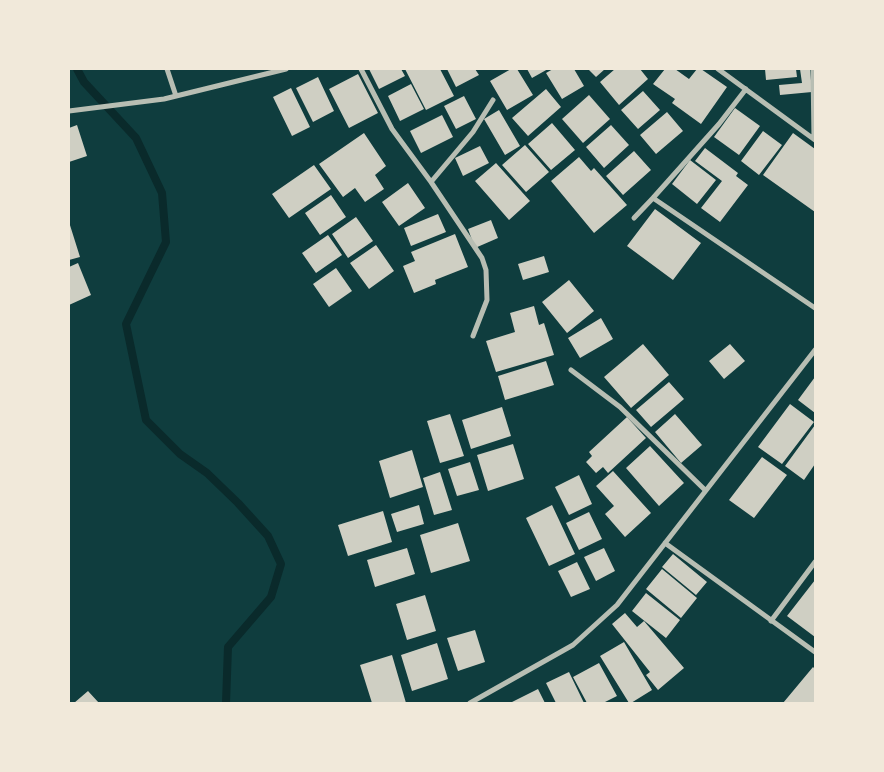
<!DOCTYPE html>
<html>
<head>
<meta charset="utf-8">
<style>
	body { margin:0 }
	#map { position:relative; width:884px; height:772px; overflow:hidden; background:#0f3d3e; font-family:Commissioner,sans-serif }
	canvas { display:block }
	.frame { position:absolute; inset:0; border:70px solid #f1e9da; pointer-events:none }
</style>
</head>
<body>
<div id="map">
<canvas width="884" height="772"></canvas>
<div class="frame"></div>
</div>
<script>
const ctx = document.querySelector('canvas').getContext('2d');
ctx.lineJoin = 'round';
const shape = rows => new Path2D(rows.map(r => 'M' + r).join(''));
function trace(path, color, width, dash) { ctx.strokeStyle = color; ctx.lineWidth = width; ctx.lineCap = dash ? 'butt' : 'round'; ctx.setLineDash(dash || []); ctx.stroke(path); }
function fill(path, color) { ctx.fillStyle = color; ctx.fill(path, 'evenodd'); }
trace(shape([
	[77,69,84,82,136,138,162,193,166,242,126,324,146,420,180,454,207,473,238,503,268,536,281,564,271,597,228,647,226,703]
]), '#0a2a2b', 8);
fill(shape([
	[369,69,401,69,405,76,379,89],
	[405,69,440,69,454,96,426,110],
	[447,69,475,69,479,75,456,87],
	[511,69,517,69,533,95,507,110,490,81],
	[527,69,548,69,532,78],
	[553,69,574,69,584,86,562,99,546,73],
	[588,69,605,69,596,77],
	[615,69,640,69,648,79,619,105,600,82],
	[665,69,675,69,689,79,697,69,701,69,727,87,701,124,672,103,675,99,653,84],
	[765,69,796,69,797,77,766,80],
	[800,69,810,69,812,92,780,95,779,85,802,83],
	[358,74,378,113,349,128,329,89],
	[318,77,334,111,313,122,296,88],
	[411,84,424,109,400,121,388,96],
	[291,88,310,127,292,136,273,97],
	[546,89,561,107,528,136,512,118],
	[643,91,660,110,638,129,621,110],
	[589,95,610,119,583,143,562,119],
	[464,96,476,119,456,129,444,106],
	[735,108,760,126,739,155,714,137],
	[499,110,520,146,505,155,484,119],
	[667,112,683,131,656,154,640,135],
	[442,115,453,137,421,153,410,131],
	[552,123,575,150,551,170,528,144],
	[77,125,87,156,69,162,69,128],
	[611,125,629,145,604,168,586,147],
	[763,131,782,145,759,175,741,161],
	[364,133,386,166,375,175,384,189,365,202,355,188,343,197,319,164],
	[793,133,815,149,815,212,763,175],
	[525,145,549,172,526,192,502,165],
	[480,146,489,163,463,176,455,158],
	[705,148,738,173,736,176,748,185,720,222,701,208,722,181,695,161],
	[634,151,651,170,623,195,606,176],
	[579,157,591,171,594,168,627,205,594,233,551,181],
	[690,160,716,180,697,204,672,184],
	[496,163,530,201,509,220,475,181],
	[314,165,331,189,289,218,272,194],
	[408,183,425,208,399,226,382,202],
	[331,195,346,217,320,235,305,213],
	[655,209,701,243,673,280,627,246],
	[438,214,446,232,411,246,404,228],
	[356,217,373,241,348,258,332,234],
	[491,220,498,238,475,248,468,229],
	[69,222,80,257,69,260],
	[455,234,468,267,435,280,436,284,414,293,403,266,415,261,411,252],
	[328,235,342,255,316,273,302,253],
	[376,245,394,271,369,289,350,263],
	[544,256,549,272,523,280,518,264],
	[78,263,91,295,69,305,69,267],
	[336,268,352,291,329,307,313,284],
	[569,280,594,311,567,333,542,302],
	[534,306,539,325,544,323,554,355,496,372,486,341,515,332,510,313],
	[601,318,613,339,580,358,568,338],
	[643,344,669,375,631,408,604,377],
	[730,344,745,361,724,379,709,361],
	[546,361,554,385,505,400,498,376],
	[815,377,815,413,798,400],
	[669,382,684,399,651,427,636,410],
	[790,404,814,422,782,464,758,447],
	[502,407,511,436,471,449,462,420],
	[450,414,464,456,440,463,427,421],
	[675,414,702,445,681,463,655,432],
	[627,417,646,438,608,473,603,467,596,473,586,462,592,456,589,452],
	[815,425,815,464,804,480,785,466],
	[513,444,524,479,488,491,477,455],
	[650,446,684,483,659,506,626,468],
	[412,450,423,487,390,498,379,461],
	[762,457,787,475,754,518,729,500],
	[470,462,479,490,457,496,448,469],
	[613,471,651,513,625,537,605,514,614,506,596,486],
	[440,472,452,510,434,515,423,478],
	[579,475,592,504,569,515,555,487],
	[419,505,424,524,397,532,391,514],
	[552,505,575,554,549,566,526,518],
	[383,511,392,542,348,556,338,525],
	[589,512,602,539,579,550,566,523],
	[458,523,470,561,431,573,420,535],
	[407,548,415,574,375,587,367,560],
	[604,548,615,571,596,581,584,557],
	[673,554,707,582,696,595,662,567],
	[577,562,590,589,571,597,558,571],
	[662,569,697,598,681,618,646,589],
	[815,580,815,637,787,616],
	[646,593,680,620,666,638,632,611],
	[425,595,436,631,407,640,396,604],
	[625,613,637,627,644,621,684,668,658,690,646,675,650,672,612,624],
	[475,630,485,662,458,671,447,638],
	[624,642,652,690,631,703,629,703,600,656],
	[437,643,448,679,412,691,401,655],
	[392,655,406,703,372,703,360,665],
	[599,663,617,696,603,703,587,703,573,677],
	[813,667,815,669,815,703,783,703],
	[569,672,584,703,556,703,546,683],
	[538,689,545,703,510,703],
	[88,691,99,703,74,703]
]), '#cfcfc3');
trace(shape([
	[167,69,176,96],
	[361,69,392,129,431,182,482,258,486,270,487,300,473,336],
	[718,69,815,140],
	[813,69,814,139],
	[69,111,164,99,286,69],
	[431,182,473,132,493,100],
	[653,198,719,124,746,89],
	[634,218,653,198,815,308],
	[571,370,620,407,705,490],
	[665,543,815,652],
	[771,621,815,562],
	[470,703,573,645,617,605,815,350]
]), '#b8beb3', 5);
</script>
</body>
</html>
